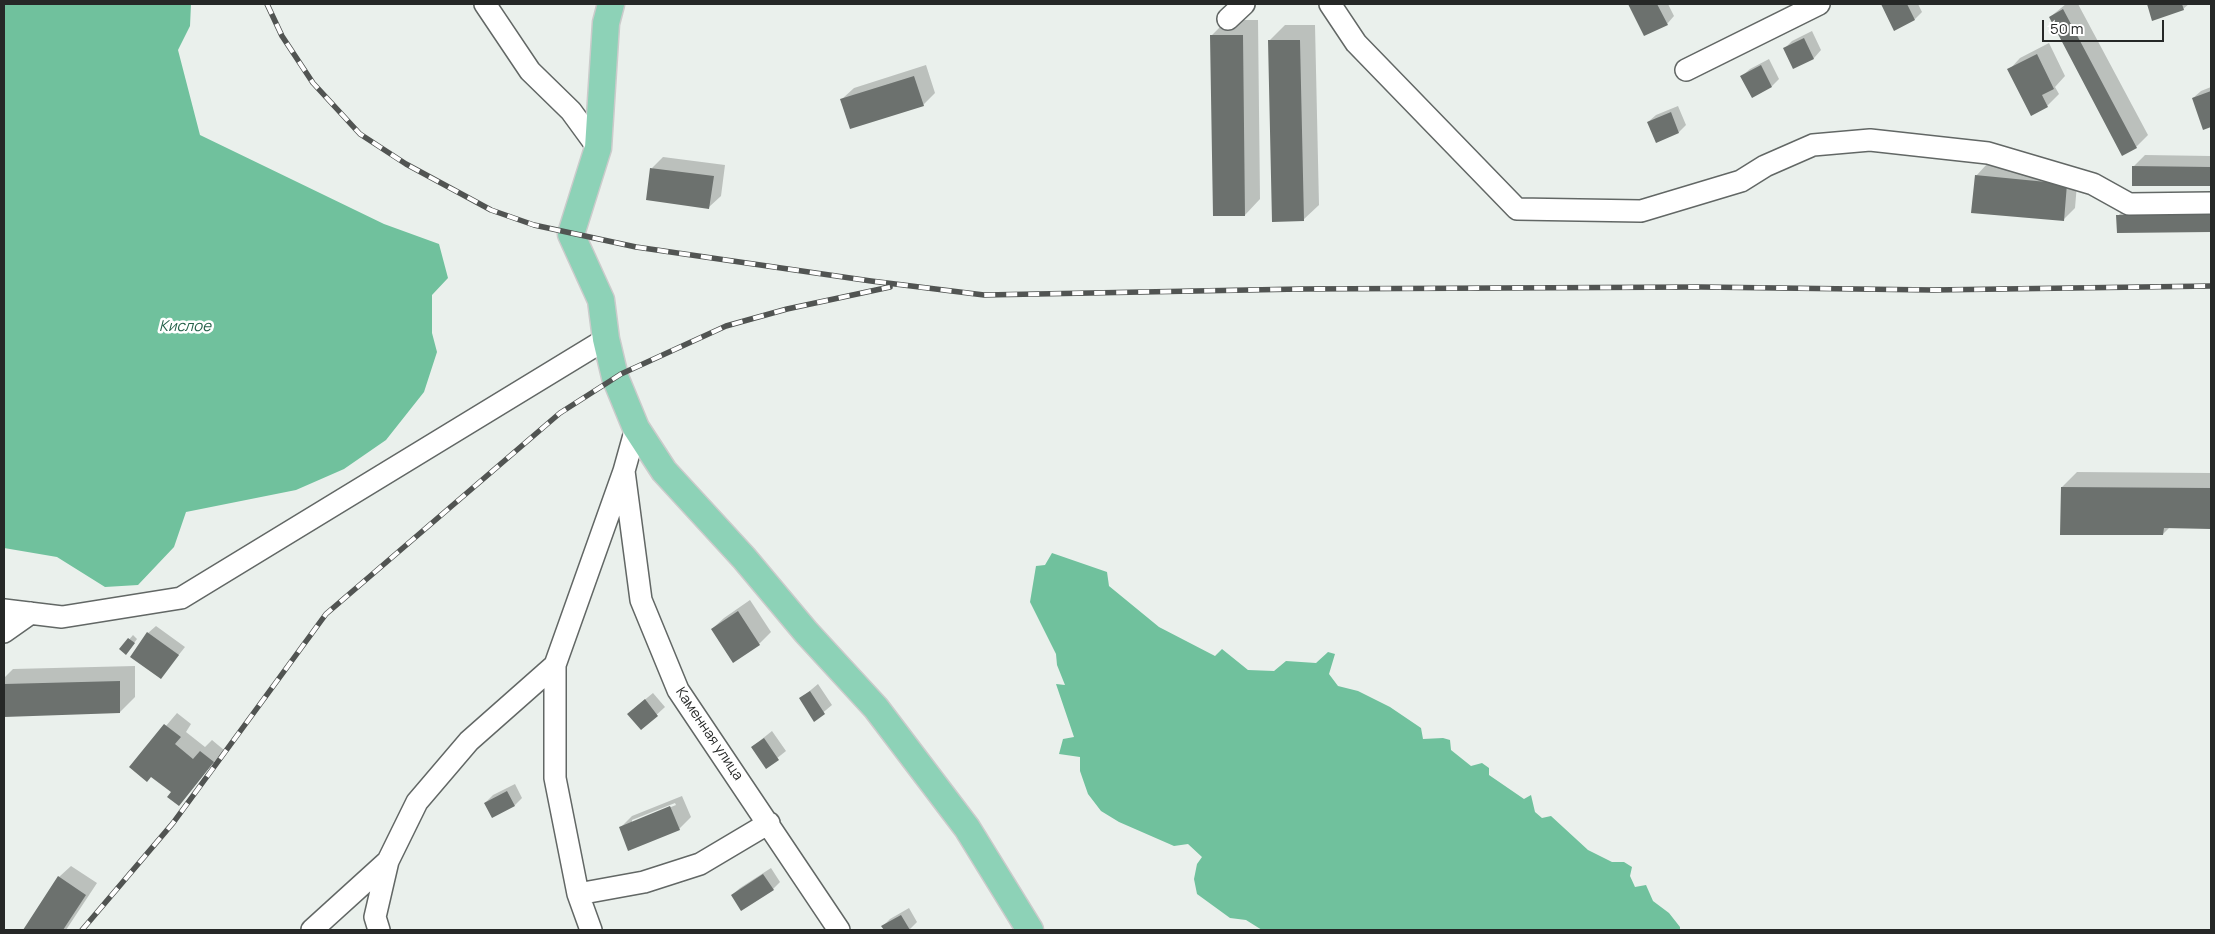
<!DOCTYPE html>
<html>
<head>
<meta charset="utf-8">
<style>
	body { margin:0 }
	#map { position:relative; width:2215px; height:934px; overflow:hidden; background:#eaf0ec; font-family:Manrope,sans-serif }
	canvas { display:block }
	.frame { position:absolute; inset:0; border:5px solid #262827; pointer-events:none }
	.scale { position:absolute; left:2042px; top:20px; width:122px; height:22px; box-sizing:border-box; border:2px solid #262827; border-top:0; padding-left:6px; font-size:15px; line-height:18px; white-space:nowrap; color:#262827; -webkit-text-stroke:4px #fff; paint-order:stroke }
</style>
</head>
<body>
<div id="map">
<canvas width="2215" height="934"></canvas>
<div class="frame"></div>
<div class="scale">50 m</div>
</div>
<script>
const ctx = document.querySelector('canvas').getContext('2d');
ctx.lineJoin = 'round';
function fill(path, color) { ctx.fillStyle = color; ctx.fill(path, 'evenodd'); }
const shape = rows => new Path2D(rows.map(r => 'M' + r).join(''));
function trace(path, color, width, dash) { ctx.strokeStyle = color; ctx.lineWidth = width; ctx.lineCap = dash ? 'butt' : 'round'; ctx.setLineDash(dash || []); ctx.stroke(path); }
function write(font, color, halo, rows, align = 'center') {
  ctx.font = font + ' Manrope,sans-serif'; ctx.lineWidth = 5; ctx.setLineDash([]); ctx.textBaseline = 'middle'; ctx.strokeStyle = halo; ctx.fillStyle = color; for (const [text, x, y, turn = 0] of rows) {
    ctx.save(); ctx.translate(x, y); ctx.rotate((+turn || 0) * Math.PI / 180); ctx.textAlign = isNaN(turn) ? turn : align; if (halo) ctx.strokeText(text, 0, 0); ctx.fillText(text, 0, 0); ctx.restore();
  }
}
fill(shape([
	[4,4,191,4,190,26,178,50,200,135,384,224,439,244,448,278,432,295,432,333,437,352,424,392,386,440,344,469,296,490,186,512,174,547,138,585,105,587,57,557,4,548],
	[1052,553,1107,572,1109,586,1159,627,1215,656,1222,649,1248,670,1274,671,1286,661,1316,663,1328,652,1335,654,1329,674,1338,686,1358,691,1390,707,1421,728,1423,739,1443,738,1450,740,1451,750,1471,766,1482,763,1489,768,1489,775,1524,799,1531,795,1535,812,1542,818,1551,816,1588,850,1612,862,1624,862,1632,867,1630,876,1635,887,1646,885,1653,901,1669,913,1680,927,1680,930,1262,930,1246,920,1230,918,1197,894,1194,879,1197,864,1202,857,1188,844,1174,846,1119,822,1101,811,1088,794,1080,771,1080,757,1059,754,1063,739,1074,737,1056,684,1065,685,1057,665,1056,654,1030,602,1036,566,1045,565]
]), '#70c19d');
fill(shape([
	[1630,4,1668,4,1674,16,1667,24,1645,34],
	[1883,4,1918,4,1922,12,1915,19],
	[2066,4,2078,4,2148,135,2136,147,2050,17],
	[2148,4,2189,4,2183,9,2153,19],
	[1227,20,1258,20,1260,199,1245,215,1212,35],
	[1285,25,1315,25,1319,205,1303,220,1269,41],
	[1812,31,1821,50,1814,58,1794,67,1785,48,1792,41],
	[2049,43,2065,76,2055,87,2059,94,2047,106,2009,70,2020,58],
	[1769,59,1779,79,1772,86,1742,76,1750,69],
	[926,65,935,93,923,105,842,99,854,88],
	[2211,87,2211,126,2203,128,2193,98,2201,91],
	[1678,106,1686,125,1679,132,1648,122,1656,115],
	[2145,155,2211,156,2211,185,2133,184,2133,167],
	[663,157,725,165,721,196,709,207,652,168],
	[1987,164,2078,172,2075,208,2063,220,1976,176],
	[2211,203,2211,231,2118,231,2118,216,2129,204],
	[2077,472,2211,473,2211,527,2170,527,2163,534,2062,487],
	[750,600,771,632,759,644,733,661,712,629,724,618],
	[156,626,185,647,161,677,148,633],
	[133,635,137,639,129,650,121,649],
	[135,666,135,697,120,712,4,716,4,678,13,669],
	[818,684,832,705,814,720,800,699],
	[653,693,665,707,641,729,636,707],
	[177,713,191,724,186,732,205,747,212,740,224,750,179,804,173,792,152,775,131,767],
	[772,731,786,751,766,767,752,747],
	[515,784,522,798,515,805,485,803,493,795],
	[682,796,691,817,679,829,620,828,632,816],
	[675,803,676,805,632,823,632,820],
	[71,866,97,883,66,930,24,930,59,877],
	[771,868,780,882,773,889,732,895,740,888],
	[909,908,917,922,910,929,885,930,883,926,890,919]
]), '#0003');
fill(shape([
	[1628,4,1657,4,1668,25,1644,36],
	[1881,4,1907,4,1915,20,1894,31],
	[2147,4,2182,4,2184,10,2152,21],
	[2063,9,2137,148,2122,156,2049,17],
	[1210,35,1243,35,1245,216,1213,216],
	[1804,38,1814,59,1793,69,1783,48],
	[1268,40,1300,40,1304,221,1272,222],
	[2037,54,2054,89,2042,95,2048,107,2031,116,2007,69],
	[1761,65,1772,87,1752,98,1740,76],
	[914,76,924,106,850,129,840,99],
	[2211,91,2211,127,2203,130,2192,98],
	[1671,112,1679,133,1656,143,1647,122],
	[2132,166,2211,167,2211,186,2132,186],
	[650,168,714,176,709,209,646,200],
	[1975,175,2067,184,2064,221,1971,213],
	[2116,215,2211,215,2211,232,2117,233],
	[2061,487,2211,488,2211,529,2164,528,2163,535,2060,535],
	[738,611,760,645,733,663,711,629],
	[147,632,179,655,161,679,130,657],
	[128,638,135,643,126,655,119,649],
	[120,681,120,713,4,717,4,684],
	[810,691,825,714,814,722,799,698],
	[645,699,658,716,641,730,627,714],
	[164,724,181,737,175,744,193,759,200,751,214,762,179,806,167,797,171,792,151,777,147,782,129,767],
	[764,738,779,760,766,769,751,747],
	[507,791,515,806,492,818,484,803],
	[670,806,680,830,628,851,619,827],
	[763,874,774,890,741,911,731,895],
	[58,876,86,895,63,930,23,930],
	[901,915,910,930,884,930,881,926]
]), '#6c716e');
const minor = shape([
	[485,4,530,71,571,111,598,148],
	[1330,4,1356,43,1517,209,1641,211,1741,181,1765,166,1813,145,1870,140,1988,153,2093,184,2129,204,2211,203],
	[1228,19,1244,4],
	[1686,70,1819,4],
	[636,428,624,471,641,600,678,690,839,930],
	[624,471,555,665,555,778,578,894,644,882,700,864,769,823],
	[4,610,62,617,181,598,606,339],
	[4,632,31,613],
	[578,894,591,930],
	[312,930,388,861],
	[379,930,375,917,388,861,417,802,469,741,555,665]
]);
const major = shape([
	[611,4,606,23,598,148,571,234,601,300,606,339,615,377,636,428,664,471,744,558,806,632,876,708,967,828,1030,930]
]);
trace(minor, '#626765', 24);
trace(major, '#cbcbcb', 29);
trace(minor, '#fff', 21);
trace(major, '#8dd2b7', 26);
const rail = shape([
	[267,4,282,36,313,83,360,134,406,164,491,210,534,225,636,247,871,281,984,295,1301,289,1701,287,1933,290,2211,286],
	[82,930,173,823,326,614,560,413,621,374,726,326,787,309,890,287]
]);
trace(rail, '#515452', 5.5);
trace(rail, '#fff', 4, [11]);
write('14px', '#262827', '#fff', [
	["Каменная улица",709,734,56]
]);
write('italic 15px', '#25624a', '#fff', [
	["Кислое",185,327]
]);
</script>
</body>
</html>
